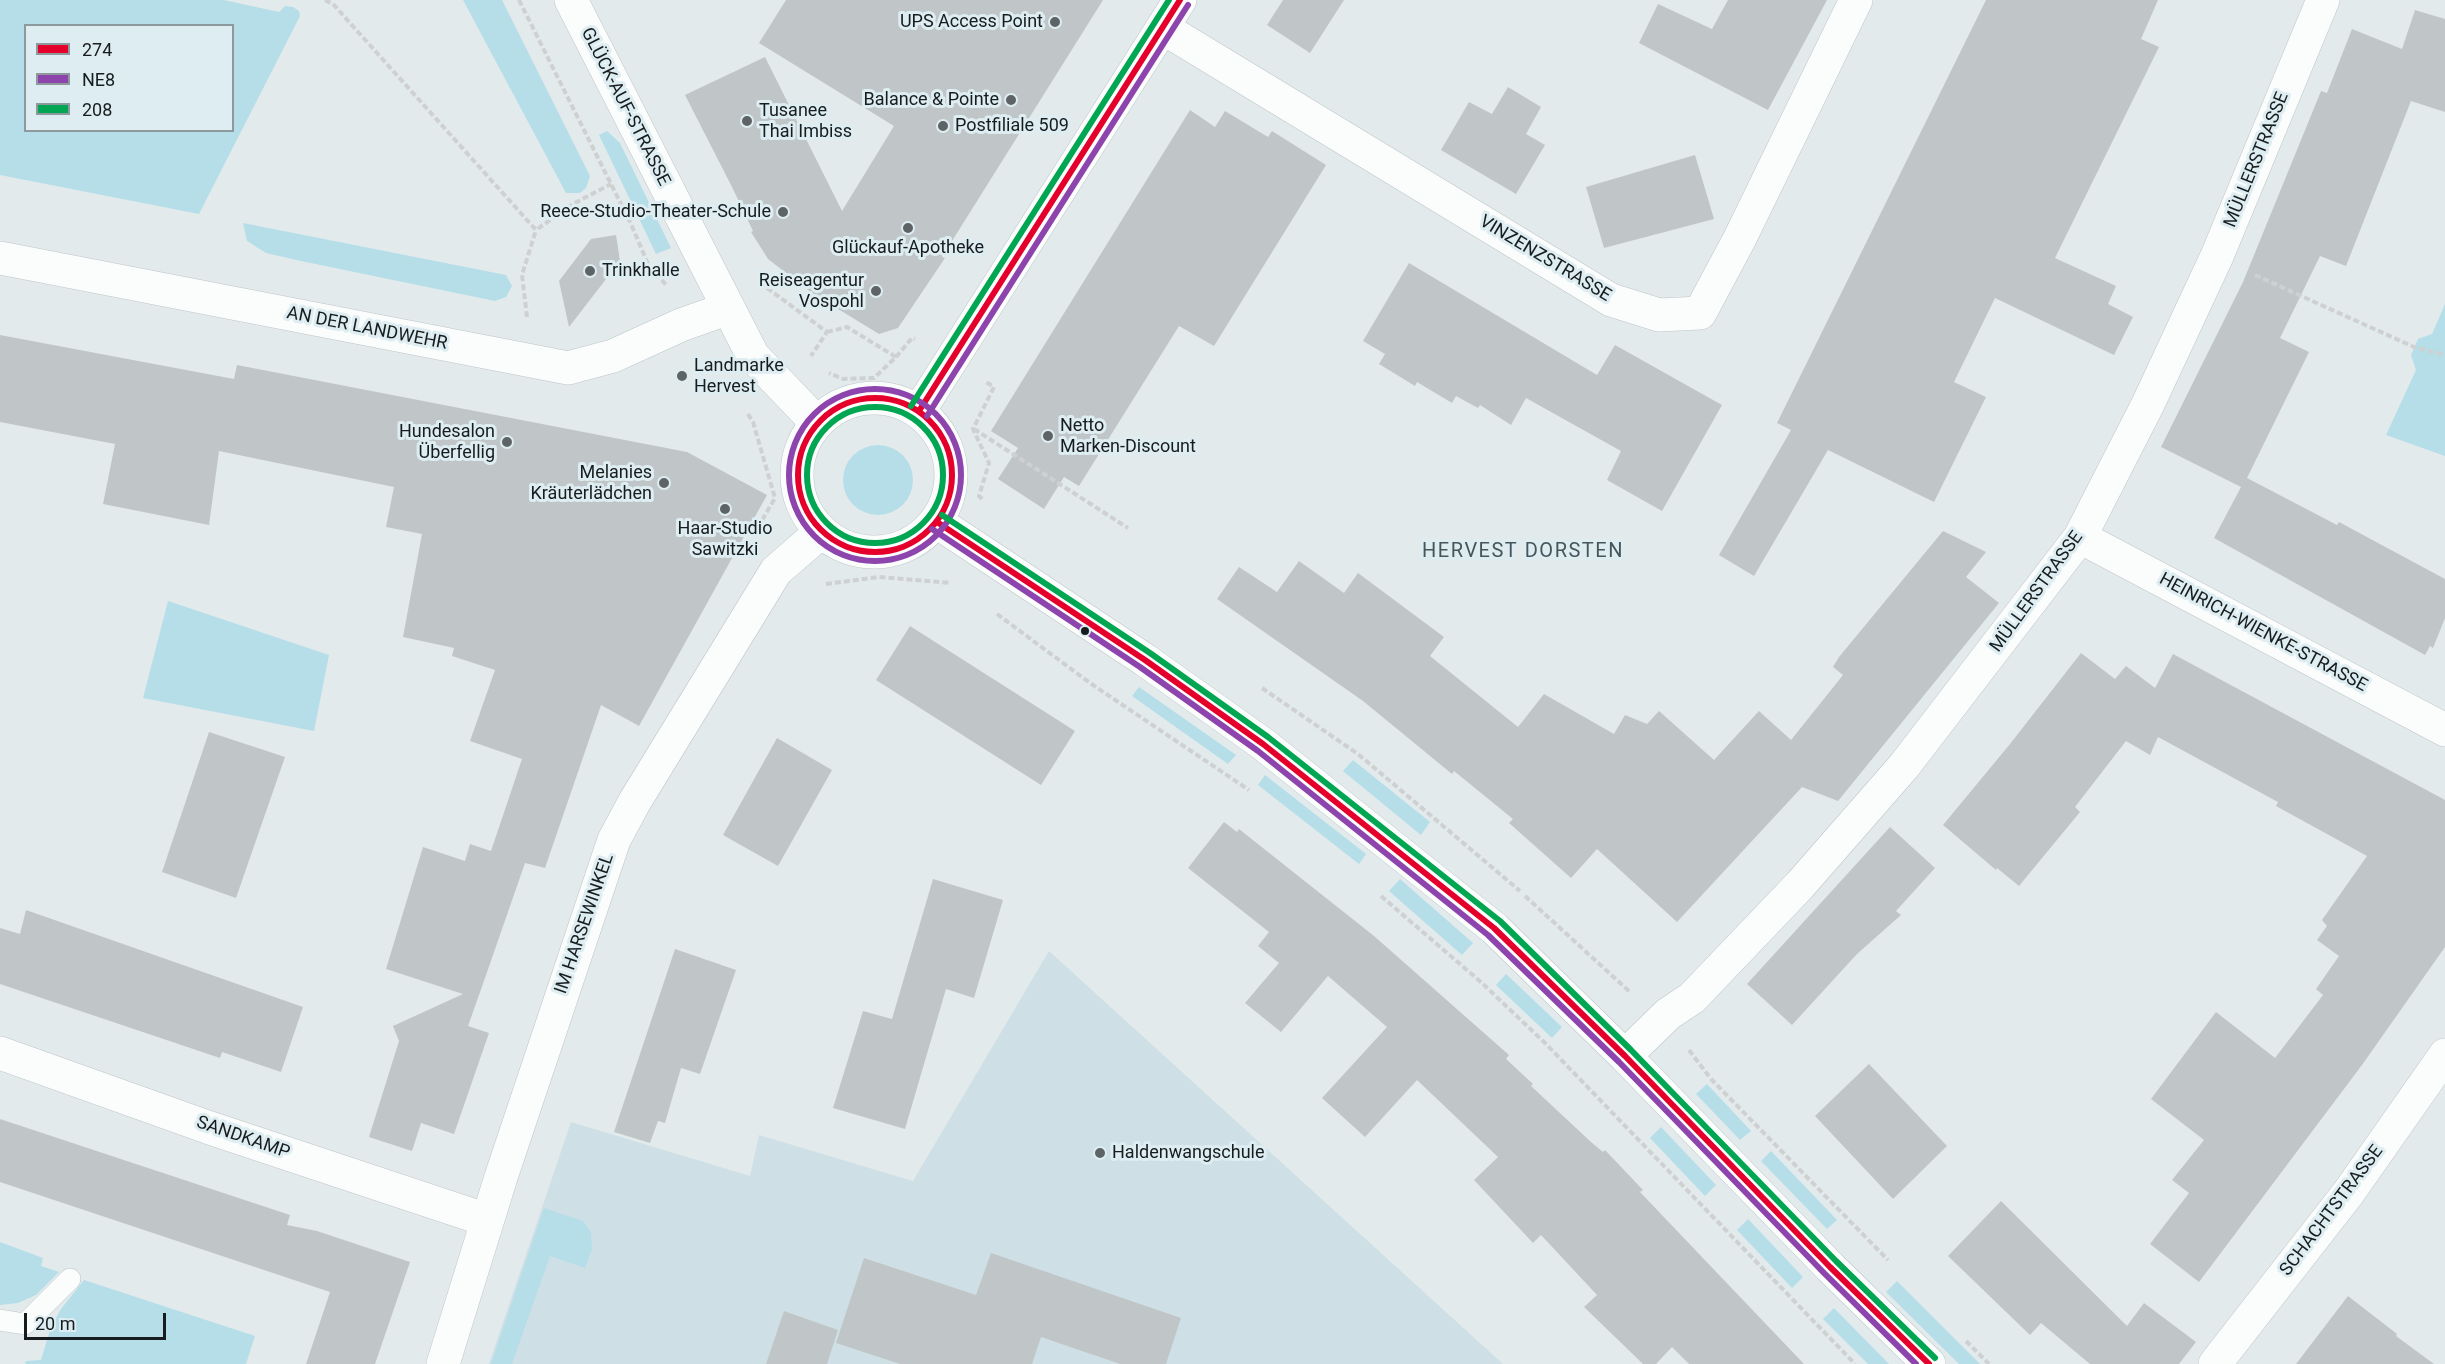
<!DOCTYPE html>
<html>
<head>
<meta charset="utf-8">
<style>
	body { margin:0 }
	#map { position:relative; width:2445px; height:1364px; overflow:hidden; background:#e2eaec; font-family:Roboto,sans-serif }
	canvas { display:block }
	.legend { position:absolute; left:24px; top:24px; width:210px; height:108px; box-sizing:border-box; background:#ddedf1; border:2px solid #8e999d; margin:0; padding:8px 10px; list-style:none; font-size:18px; color:#171c1e }
	.legend li { display:flex; align-items:center; gap:12px; height:30px }
	.legend b { width:30px; border:2px solid #8e999d }
	.scale { position:absolute; left:24px; top:1313px; width:142px; height:27px; box-sizing:border-box; border:3px solid #171c1e; border-top:0; padding-left:8px; font-size:18px; line-height:21px; white-space:nowrap; color:#171c1e; -webkit-text-stroke:4px #ddedf1; paint-order:stroke }
</style>
</head>
<body>
<div id="map">
<canvas width="2445" height="1364"></canvas>
<ul class="legend">
<li><b style="height:8px;background:#e4002b"></b>274</li>
<li><b style="height:8px;background:#8e44ad"></b>NE8</li>
<li><b style="height:8px;background:#00a651"></b>208</li>
</ul>
<div class="scale">20 m</div>
</div>
<script>
const ctx = document.querySelector('canvas').getContext('2d');
ctx.lineJoin = 'round';
function fill(path, color) { ctx.fillStyle = color; ctx.fill(path, 'evenodd'); }
const shape = rows => new Path2D(rows.map(r => 'M' + r).join(''));
function trace(path, color, width, dash) { ctx.strokeStyle = color; ctx.lineWidth = width; ctx.lineCap = dash ? 'butt' : 'round'; ctx.setLineDash(dash || []); ctx.stroke(path); }
function write(font, color, halo, rows, align = 'center') {
  ctx.font = font + ' Roboto,sans-serif'; ctx.lineWidth = 6; ctx.setLineDash([]); ctx.textBaseline = 'middle'; ctx.strokeStyle = halo; ctx.fillStyle = color; for (const [text, x, y, turn = 0] of rows) {
    ctx.save(); ctx.translate(x, y); ctx.rotate((+turn || 0) * Math.PI / 180); ctx.textAlign = isNaN(turn) ? turn : align; if (halo) ctx.strokeText(text, 0, 0); ctx.fillText(text, 0, 0); ctx.restore();
  }
}
fill(shape([
	[1049,951,1503,1364,489,1364,571,1122,750,1176,759,1135,913,1181]
]), '#cee0e5');
fill(shape([
	[0,0,224,0,279,12,285,6,293,7,299,11,300,16,199,214,0,175],
	[26,26,232,26,232,130,26,130],
	[463,0,502,0,590,176,586,188,580,193,566,193],
	[607,131,620,143,671,248,656,254,599,135],
	[243,223,506,275,512,286,506,297,495,301,301,261,266,253,247,241],
	[2445,304,2445,456,2386,435,2416,370,2411,355,2418,339,2432,334],
	'843 480a35 35 0 1 1 70 0a35 35 0 1 1-70 0Z',
	[168,601,329,655,314,731,143,698],
	[1139,687,1236,755,1228,764,1132,696],
	[1353,760,1430,822,1421,835,1343,771],
	[1265,775,1366,854,1359,864,1258,785],
	[1400,879,1473,943,1462,955,1389,891],
	[1506,974,1562,1027,1552,1038,1496,985],
	[1707,1084,1751,1131,1740,1140,1696,1094],
	[1661,1127,1716,1185,1705,1196,1650,1138],
	[1771,1151,1837,1220,1827,1229,1761,1161],
	[544,1208,583,1221,591,1232,592,1249,585,1268,550,1256,512,1364,491,1364],
	[1748,1219,1803,1277,1792,1288,1737,1230],
	[0,1242,43,1258,41,1266,59,1272,36,1295,18,1303,0,1305],
	[84,1280,255,1336,246,1364,25,1364,26,1361,41,1360,51,1327,61,1309],
	[1897,1281,1980,1364,1959,1364,1886,1292],
	[1834,1308,1889,1364,1868,1364,1823,1319]
]), '#b5dee9');
fill(shape([
	[786,0,1103,0,942,257,945,258,898,328,879,334,812,293,768,259,751,232,753,231,732,187,685,95,765,57,842,211,894,126,759,43],
	[1283,0,1344,0,1310,53,1267,25],
	[1728,0,1827,0,1768,110,1639,43,1658,4,1712,29],
	[1986,0,2158,0,2141,39,2159,47,2055,258,2116,286,2108,304,2133,317,2114,355,1995,298,1954,382,1986,397,1934,502,1828,450,1754,576,1719,555,1791,430,1777,423],
	[2415,10,2445,19,2445,112,2411,101,2346,266,2320,256,2280,338,2309,352,2247,478,2337,525,2339,522,2445,579,2445,618,2433,648,2430,646,2425,655,2214,538,2241,487,2161,447,2243,282,2321,91,2327,93,2352,29,2402,49],
	[1508,87,1541,107,1526,134,1545,145,1516,194,1441,150,1469,102,1492,114],
	[1190,110,1215,127,1225,111,1268,137,1272,131,1326,165,1214,346,1179,326,1079,486,1064,477,1044,509,998,479,1018,448,991,431],
	[1695,155,1714,219,1604,248,1586,187],
	[616,235,620,261,569,327,559,281,591,239],
	[1409,263,1597,375,1615,345,1722,405,1662,511,1607,480,1621,451,1526,398,1511,425,1480,405,1478,408,1456,396,1452,403,1417,382,1415,386,1379,364,1385,354,1363,341],
	[0,335,234,379,237,365,687,452,767,495,639,726,601,705,545,868,525,863,485,978,468,1026,489,1033,454,1134,421,1123,412,1151,369,1137,399,1041,393,1026,463,994,386,969,423,847,465,861,470,844,491,851,522,759,470,741,495,670,452,656,454,648,403,637,422,534,386,527,394,487,219,451,209,525,103,504,115,444,0,422],
	[1943,531,1986,552,1966,577,1999,603,1838,801,1802,787,1677,922,1597,849,1571,878,1509,823,1513,819,1454,771,1452,774,1363,701,1217,599,1239,567,1277,592,1299,561,1344,593,1358,573,1444,637,1430,656,1518,727,1544,694,1614,734,1625,715,1647,724,1659,711,1714,760,1759,711,1791,740,1843,675,1833,667,1839,657],
	[910,626,1075,731,1041,785,876,680],
	[2081,653,2115,679,2126,666,2155,688,2173,654,2445,800,2445,947,2362,1065,2199,1282,2150,1244,2189,1193,2172,1180,2204,1140,2151,1099,2216,1012,2275,1058,2323,995,2316,989,2339,956,2317,940,2327,926,2322,920,2367,856,2276,806,2278,802,2158,737,2150,755,2126,741,2075,807,2080,812,2019,886,1997,868,1996,870,1943,825,2010,744],
	[209,732,285,757,236,898,162,872],
	[777,738,832,770,778,866,723,835],
	[1224,822,1237,832,1239,829,1374,936,1509,1055,1506,1059,1533,1084,1531,1086,1591,1142,1603,1152,1605,1150,1643,1190,1640,1192,1804,1364,1689,1364,1672,1347,1656,1364,1643,1364,1584,1307,1597,1295,1541,1235,1533,1243,1474,1180,1498,1157,1417,1080,1365,1137,1322,1098,1387,1027,1328,976,1281,1032,1245,1003,1279,963,1258,946,1269,932,1188,868],
	[1890,827,1935,868,1896,911,1901,915,1857,954,1792,1025,1747,984],
	[933,879,1003,900,974,998,946,989,905,1129,833,1108,863,1011,892,1019],
	[26,910,303,1007,281,1072,222,1052,220,1058,0,984,0,928,20,934],
	[675,949,736,970,700,1074,681,1068,665,1123,658,1121,650,1143,614,1132],
	[1869,1064,1947,1146,1893,1199,1815,1116],
	[0,1119,290,1215,287,1225,317,1231,410,1262,375,1364,306,1364,330,1292,0,1182],
	[2001,1201,2127,1326,2144,1303,2196,1342,2179,1364,2090,1364,2041,1323,2030,1335,1948,1256],
	[991,1253,1181,1318,1166,1364,1120,1364,1041,1337,1032,1364,900,1364,836,1343,864,1258,976,1295],
	[2348,1296,2397,1334,2396,1336,2434,1364,2296,1364],
	[784,1311,838,1330,827,1364,766,1364]
]), '#c0c6c8');
const lane = shape([
	[0,1320,25,1324,70,1279]
]);
const street = shape([
	[571,0,753,356,817,423],
	[1163,28,1611,300,1659,315,1700,313,1740,238,1856,0],
	[0,258,568,368,613,356,681,325,726,309],
	'797 475a77 77 0 1 1 154 0a77 77 0 1 1-154 0Z',
	[919,411,1180,0],
	[937,522,1145,660,1263,744,1494,928,1625,1056,1830,1267,1929,1364],
	[2080,537,2445,730],
	[0,1053,210,1128,487,1220],
	[1625,1056,1668,1014,1692,998,1800,885,1904,766,2080,537,2148,404,2217,256,2323,0],
	[443,1364,501,1177,614,840,635,801,776,571,821,532],
	[2215,1364,2349,1192,2445,1055]
]);
trace(lane, '#bfc5c7', 22);
trace(street, '#bfc5c7', 34);
trace(shape([
	[325,0,333,4,536,230,573,204,611,184],
	[519,0,631,224,648,264,667,286],
	[2255,275,2414,347,2445,355],
	[767,288,827,332,811,356],
	[527,317,522,275,536,230],
	[827,332,847,327,896,357,874,378,843,379,829,373],
	[896,357,912,338,915,339],
	[748,414,753,422,775,498,757,529],
	[974,429,1128,528],
	[982,499,979,496,989,463,973,429,994,387,986,382],
	[826,584,879,577,950,583],
	[997,614,1090,683,1249,790],
	[1262,688,1358,754,1520,891],
	[1381,896,1482,983,1546,1044,1855,1364],
	[1525,896,1630,992],
	[1689,1050,1711,1079,1888,1260],
	[1966,1341,1989,1364]
]), '#ced0d2', 4, [6, 3]);
trace(lane, '#fbfcfc', 21);
trace(street, '#fbfcfc', 33);
trace(shape([
	'798 475a77 77 0 1 1 154 0a77 77 0 1 1-154 0Z',
	[919,411,1180,0],
	[937,522,1145,660,1263,744,1494,928,1625,1056,1830,1267,1929,1364]
]), '#e4002b', 6);
trace(shape([
	'789 475a86 86 0 1 1 172 0a86 86 0 1 1-172 0Z',
	[927,416,1188,5],
	[932,529,1140,667,1258,751,1488,935,1619,1062,1824,1273,1916,1364]
]), '#8e44ad', 6);
trace(shape([
	[911,406,1169,0],
	'807 475a68 68 0 1 1 136 0a68 68 0 1 1-136 0Z',
	[942,515,1150,653,1268,737,1500,921,1631,1050,1836,1261,1935,1358]
]), '#00a651', 6);
for (const [x, y, r, color] of [
	[1055,22,6,"#5e6466"],
	[1011,100,6,"#5e6466"],
	[747,121,6,"#5e6466"],
	[943,126,6,"#5e6466"],
	[783,212,6,"#5e6466"],
	[908,228,6,"#5e6466"],
	[590,271,6,"#5e6466"],
	[876,291,6,"#5e6466"],
	[682,376,6,"#5e6466"],
	[1048,436,6,"#5e6466"],
	[507,442,6,"#5e6466"],
	[664,483,6,"#5e6466"],
	[725,509,6,"#5e6466"],
	[1085,631,5,"#171c1e"],
	[1100,1153,6,"#5e6466"]
]) { const dot = new Path2D(); dot.arc(x, y, r, 0, 2 * Math.PI); ctx.fillStyle = color; ctx.fill(dot); trace(dot, '#ddedf1', 2); }
write('18px', '#171c1e', '#ddedf1', [
	["UPS Access Point",1043,22],
	["Balance & Pointe",999,100],
	["Tusanee",759,111,"left"],
	["Thai Imbiss",759,132,"left"],
	["Postfiliale 509",955,126,"left"],
	["Reece-Studio-Theater-Schule",771,212],
	["Glückauf-Apotheke",908,248,"center"],
	["Trinkhalle",602,271,"left"],
	["Reiseagentur",864,281],
	["Vospohl",864,302],
	["Landmarke",694,366,"left"],
	["Hervest",694,387,"left"],
	["Netto",1060,426,"left"],
	["Marken-Discount",1060,447,"left"],
	["Hundesalon",495,432],
	["Überfellig",495,453],
	["Melanies",652,473],
	["Kräuterlädchen",652,494],
	["Haar-Studio",725,529,"center"],
	["Sawitzki",725,550,"center"],
	["Haldenwangschule",1112,1153,"left"]
], 'right');
write('18px', '#171c1e', '#ddedf1', [
	["GLÜCK-AUF-STRASSE",625,107,63],
	["MÜLLERSTRASSE",2257,160,-68],
	["VINZENZSTRASSE",1545,259,31],
	["AN DER LANDWEHR",367,329,11],
	["MÜLLERSTRASSE",2037,592,-54],
	["HEINRICH-WIENKE-STRASSE",2263,633,28],
	["IM HARSEWINKEL",585,924,-71],
	["SANDKAMP",243,1138,19],
	["SCHACHTSTRASSE",2332,1211,-53]
]);
ctx.letterSpacing = '1.5px';
write('20px', '#48565a', '#ddedf1', [
	["HERVEST DORSTEN",1523,552]
]);
ctx.letterSpacing = '0px';
</script>
</body>
</html>
